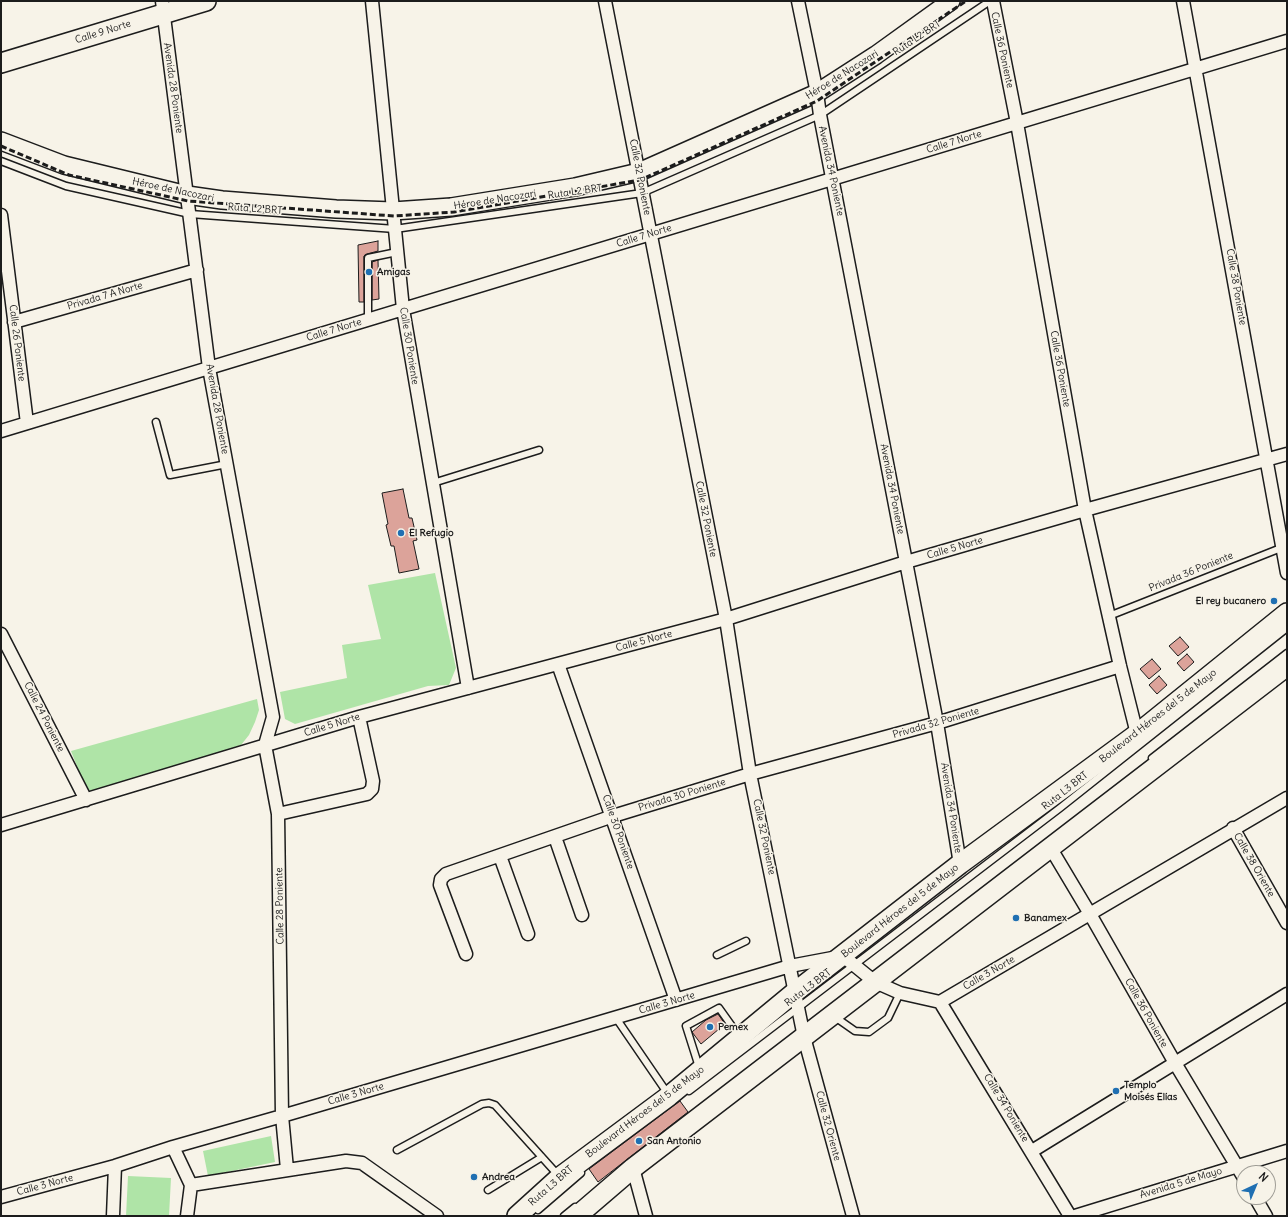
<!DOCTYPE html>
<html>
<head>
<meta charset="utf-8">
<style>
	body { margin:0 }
	#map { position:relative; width:1288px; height:1217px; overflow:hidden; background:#f7f3e8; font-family:Delius,sans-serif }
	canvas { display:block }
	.frame { position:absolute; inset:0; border:2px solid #1c1c1c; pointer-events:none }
	.north { position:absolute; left:1236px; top:1165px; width:40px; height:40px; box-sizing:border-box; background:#f7f3e8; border:1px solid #9f9d96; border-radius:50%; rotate:44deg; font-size:11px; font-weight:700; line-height:16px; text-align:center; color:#1c1c1c }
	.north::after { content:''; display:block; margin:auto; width:14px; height:18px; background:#1f6fb2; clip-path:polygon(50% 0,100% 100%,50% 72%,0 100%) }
</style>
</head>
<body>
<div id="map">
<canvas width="1288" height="1217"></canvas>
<div class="frame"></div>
<div class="north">N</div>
</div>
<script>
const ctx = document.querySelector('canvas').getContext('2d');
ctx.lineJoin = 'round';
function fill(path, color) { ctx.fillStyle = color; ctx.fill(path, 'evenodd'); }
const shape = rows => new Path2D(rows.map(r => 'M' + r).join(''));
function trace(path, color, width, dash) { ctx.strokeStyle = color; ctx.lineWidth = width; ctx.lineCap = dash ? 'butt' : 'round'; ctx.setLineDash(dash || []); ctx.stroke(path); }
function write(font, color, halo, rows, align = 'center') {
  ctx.font = font + ' Delius,sans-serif'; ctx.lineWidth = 3; ctx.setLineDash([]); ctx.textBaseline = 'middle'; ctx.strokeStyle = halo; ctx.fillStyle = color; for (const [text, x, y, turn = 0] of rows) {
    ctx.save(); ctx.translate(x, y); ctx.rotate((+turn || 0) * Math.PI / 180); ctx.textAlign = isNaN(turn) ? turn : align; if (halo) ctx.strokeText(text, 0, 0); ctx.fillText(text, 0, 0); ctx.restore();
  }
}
fill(shape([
	[435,573,456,668,449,685,428,686,295,724,285,719,280,692,347,678,342,645,381,639,368,585],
	[257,699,259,710,255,722,249,735,241,745,105,790,96,793,86,789,71,751],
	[271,1136,275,1162,208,1176,203,1151],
	[128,1176,171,1178,169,1216,126,1216]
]), '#afe4a7');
const building = shape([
	[378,241,378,251,367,254,364,256,364,302,359,302,358,245,378,241],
	[378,260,379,299,372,300,372,262,378,260],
	[403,489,409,518,412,518,417,540,413,541,419,569,399,573,394,546,391,546,386,525,388,524,382,493,403,489],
	[1180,637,1189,647,1178,656,1169,646,1180,637],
	[1187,654,1194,662,1184,671,1177,663,1187,654],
	[1152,659,1161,669,1149,679,1140,669,1152,659],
	[1159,676,1167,685,1157,694,1149,685,1159,676],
	[718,1014,725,1024,701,1044,692,1032,706,1020,718,1014],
	[680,1101,688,1112,598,1182,589,1169,680,1101]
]);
fill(building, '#dca39a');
trace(building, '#1c1c1c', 1);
const lane = shape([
	[1,161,66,186,190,214,395,229,642,193,820,115,990,1],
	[368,320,368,258,397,252],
	[156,422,170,475,227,464],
	[433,483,539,450],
	[1109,616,1281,548],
	[1152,758,1287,653],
	[717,955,746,941],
	[835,1017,855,1031,869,1032,888,1018,900,993],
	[616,1018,668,1094],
	[699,1067,686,1026,719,1008,739,1036],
	[689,1091,1060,808,1287,628],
	[397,1150,482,1104,489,1103,495,1105,558,1175],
	[488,1190,542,1157],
	[538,1210,581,1173],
	[564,1216,575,1207]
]);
const street = shape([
	[162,1,209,368,273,717,265,745,278,814,282,1116,287,1169],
	[372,1,403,309,468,688],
	[605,1,726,619,750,774,804,1037,853,1216],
	[798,1,817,93,820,115,937,723,960,864],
	[993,1,1017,123,1085,510,1120,666,1137,734],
	[1183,1,1287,573],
	[1,215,27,423],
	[14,322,197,270],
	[1,431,1287,41],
	[1,634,86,800],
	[558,664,676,1000],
	[278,814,367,794,372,789,373,781,359,717],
	[1,825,359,717,726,619,906,562,1085,510,1287,454],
	[1233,828,1287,923],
	[555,837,582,915],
	[1050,847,1090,914,1175,1063,1244,1178],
	[500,856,528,934],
	[466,954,440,885,441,879,446,874,613,816,750,774,937,723,1120,666],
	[940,1002,1070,1216],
	[173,1147,191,1185,187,1216],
	[1032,1151,1287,994],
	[633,1168,646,1216],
	[191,1185,346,1161,362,1163,437,1216],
	[1,1197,115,1166,173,1147,282,1116,790,966,843,956,875,982,900,993,940,1002,1287,798],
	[1255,1197,1266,1216],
	[113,1216,115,1166],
	[1075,1216,1287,1151]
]);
const secondary = shape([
	[1,141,64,165,187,195,222,200,336,209,393,211,451,207,575,187,639,172,817,93,876,55,951,1]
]);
const primary = shape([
	[1,63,206,1],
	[517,1216,560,1177,669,1096,795,992,960,864,1137,734,1287,613],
	[577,1216,633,1168,1287,666]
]);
trace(lane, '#1c1c1c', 9);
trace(street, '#1c1c1c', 15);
trace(secondary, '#1c1c1c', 20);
trace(primary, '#1c1c1c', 22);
trace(lane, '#f7f3e8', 6);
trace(street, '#f7f3e8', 12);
trace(secondary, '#f7f3e8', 17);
trace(primary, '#f7f3e8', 19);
trace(shape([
	[1,146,69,175,188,201,394,216,454,212,640,180,817,101,966,1]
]), '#1c1c1c', 3, [6, 3]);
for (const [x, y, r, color] of [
	[369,272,4,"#1f6fb2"],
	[401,533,4,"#1f6fb2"],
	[1274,601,4,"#1f6fb2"],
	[1016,918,4,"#1f6fb2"],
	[710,1027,4,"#1f6fb2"],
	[1116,1091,4,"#1f6fb2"],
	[639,1141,4,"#1f6fb2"],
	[474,1177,4,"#1f6fb2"]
]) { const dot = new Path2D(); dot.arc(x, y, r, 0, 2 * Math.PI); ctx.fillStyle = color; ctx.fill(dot); trace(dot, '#f7f3e8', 1.5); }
write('10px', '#1c1c1c', '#f7f3e8', [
	["Calle 9 Norte",103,32,-17],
	["Ruta L2 BRT",917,38,-34],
	["Calle 36 Poniente",1002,50,78],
	["Héroe de Nacozari",842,75,-32],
	["Avenida 28 Poniente",173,88,82],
	["Calle 7 Norte",954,142,-17],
	["Avenida 34 Poniente",831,171,78],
	["Calle 32 Poniente",640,177,79],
	["Héroe de Nacozari",173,190,12],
	["Ruta L2 BRT",575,192,-8],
	["Héroe de Nacozari",495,200,-9],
	["Ruta L2 BRT",255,209,4],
	["Calle 7 Norte",644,236,-17],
	["Calle 38 Poniente",1236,287,80],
	["Privada 7 A Norte",105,296,-16],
	["Calle 7 Norte",334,330,-17],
	["Calle 26 Poniente",17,343,83],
	["Calle 30 Poniente",409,346,81],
	["Calle 36 Poniente",1060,369,80],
	["Avenida 28 Poniente",217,409,80],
	["Avenida 34 Poniente",892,489,79],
	["Calle 32 Poniente",706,519,79],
	["Calle 5 Norte",955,548,-16],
	["Privada 36 Poniente",1191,572,-22],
	["Calle 5 Norte",644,641,-15],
	["Boulevard Héroes del 5 de Mayo",1158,716,-38],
	["Calle 24 Poniente",44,717,63],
	["Privada 32 Poniente",936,723,-16],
	["Calle 5 Norte",332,725,-17],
	["Ruta L3 BRT",1065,791,-38],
	["Privada 30 Poniente",682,795,-17],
	["Avenida 34 Poniente",951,808,81],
	["Calle 30 Poniente",618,832,71],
	["Calle 32 Poniente",764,837,78],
	["Calle 38 Oriente",1254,865,60],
	["Calle 28 Poniente",280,906,-91],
	["Boulevard Héroes del 5 de Mayo",900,911,-38],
	["Calle 3 Norte",989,973,-30],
	["Ruta L3 BRT",808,988,-37],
	["Calle 3 Norte",667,1003,-16],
	["Calle 36 Poniente",1146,1013,61],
	["Calle 3 Norte",356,1094,-16],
	["Calle 34 Poniente",1006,1108,59],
	["Boulevard Héroes del 5 de Mayo",645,1112,-37],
	["Calle 32 Oriente",828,1126,75],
	["Avenida 5 de Mayo",1181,1183,-17],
	["Calle 3 Norte",45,1185,-15],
	["Ruta L3 BRT",551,1186,-41]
]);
write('bold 10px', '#1c1c1c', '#f7f3e8', [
	["Amigas",377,272],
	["El Refugio",409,533],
	["El rey bucanero",1266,601,"right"],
	["Banamex",1024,918],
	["Pemex",718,1027],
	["Templo",1124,1085],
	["Moisés Elías",1124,1097],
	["San Antonio",647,1141],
	["Andrea",482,1177]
], 'left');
</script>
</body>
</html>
